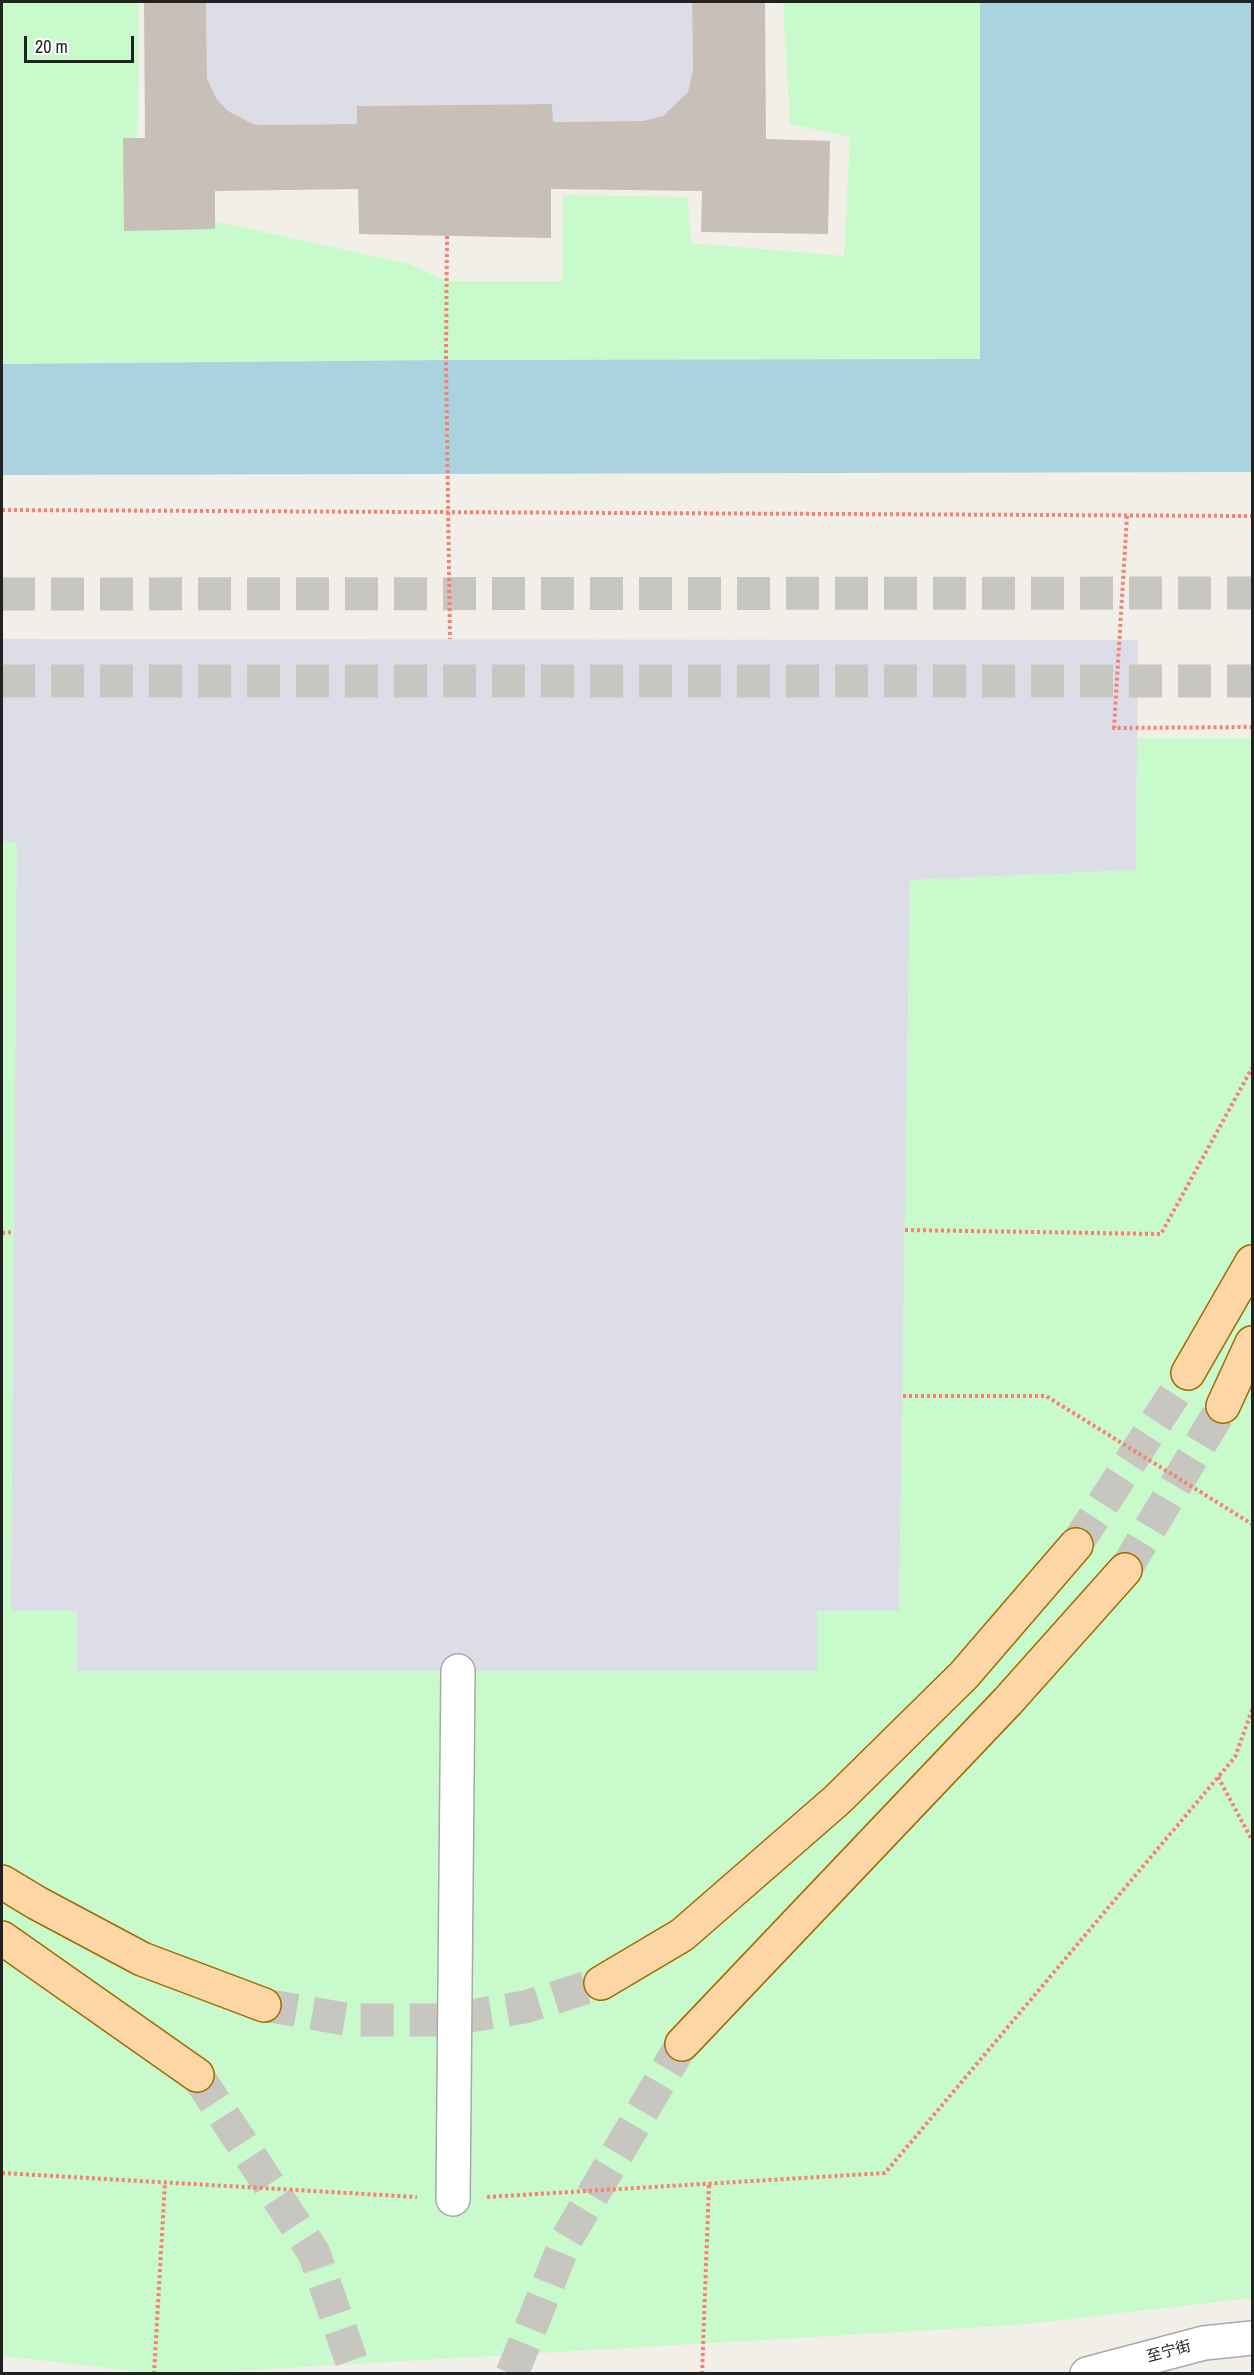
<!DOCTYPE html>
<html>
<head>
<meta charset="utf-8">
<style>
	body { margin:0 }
	#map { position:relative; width:1254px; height:2375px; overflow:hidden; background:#f2efe9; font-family:"Archivo Narrow",sans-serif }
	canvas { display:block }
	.frame { position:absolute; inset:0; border:3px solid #222; pointer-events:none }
	.scale { position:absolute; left:24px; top:36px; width:110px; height:27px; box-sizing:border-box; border:3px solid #222; border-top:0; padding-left:8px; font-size:18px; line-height:21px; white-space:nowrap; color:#222; -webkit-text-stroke:4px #fff; paint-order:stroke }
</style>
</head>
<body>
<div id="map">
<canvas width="1254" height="2375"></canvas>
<div class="frame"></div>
<div class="scale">20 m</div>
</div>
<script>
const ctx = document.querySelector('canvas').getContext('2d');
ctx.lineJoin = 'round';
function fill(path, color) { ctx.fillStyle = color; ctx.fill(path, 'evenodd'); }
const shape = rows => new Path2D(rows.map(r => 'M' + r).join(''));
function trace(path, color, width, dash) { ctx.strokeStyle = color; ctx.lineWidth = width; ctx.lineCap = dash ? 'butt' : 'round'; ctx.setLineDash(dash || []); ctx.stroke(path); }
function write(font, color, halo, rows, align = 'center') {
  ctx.font = font + ' "Archivo Narrow","Noto Sans SC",sans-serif'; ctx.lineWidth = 4.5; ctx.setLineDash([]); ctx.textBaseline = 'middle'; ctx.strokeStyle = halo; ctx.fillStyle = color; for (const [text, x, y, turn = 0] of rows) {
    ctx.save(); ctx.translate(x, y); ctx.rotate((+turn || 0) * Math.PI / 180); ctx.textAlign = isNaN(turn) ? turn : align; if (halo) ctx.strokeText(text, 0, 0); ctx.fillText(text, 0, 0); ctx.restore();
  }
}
fill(shape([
	[2,2,139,2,137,204,409,264,446,281,562,281,563,195,688,197,691,243,844,256,850,137,790,124,783,2,980,2,981,359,446,360,2,364],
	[1137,738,1252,738,1252,2298,1018,2325,201,2373,152,2373,2,2356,2,841,17,842,77,1611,78,1671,817,1671,817,1611,899,1611,910,880,1136,870]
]), '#c8facc');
fill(shape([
	[206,2,692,2,693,69,688,92,675,106,663,116,643,121,553,122,552,104,358,106,357,124,255,125,228,111,216,98,207,78],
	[2,639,1138,640,1136,870,910,880,899,1611,817,1611,817,1671,77,1671,77,1611,11,1611,17,843,2,841]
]), '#dddde8');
fill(shape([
	[980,2,1252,2,1252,472,2,475,2,364,446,360,980,359]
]), '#aad3df');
fill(shape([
	[144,2,206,2,207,78,216,98,228,111,255,125,357,124,357,106,552,104,553,122,643,121,663,116,688,92,693,69,692,2,765,2,766,139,830,141,828,234,701,232,702,191,551,189,551,238,359,234,358,189,215,191,215,229,124,231,123,138,145,138]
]), '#c7bfb8');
trace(shape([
	[2,594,1252,593],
	[2,681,1252,681],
	[1076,1545,1188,1373],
	[1125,1570,1223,1406],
	[264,2005,351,2020,446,2020,525,2007,601,1983],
	[197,2075,314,2253,356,2374],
	[512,2374,566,2240,682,2044]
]), '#c8c6c1', 33, [33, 16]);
const minor = shape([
	[453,2199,458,1671],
	[1087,2374,1204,2343,1252,2338]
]);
const major = shape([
	[1188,1373,1252,1262],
	[1223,1406,1252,1343],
	[2,1882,37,1903,142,1959,264,2005],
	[2,1938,197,2075],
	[601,1983,682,1935,837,1800,964,1675,1076,1545],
	[682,2044,1008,1701,1125,1570]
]);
trace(minor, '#a9a9a9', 36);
trace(major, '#a06b00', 36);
trace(shape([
	[447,236,446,360,450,639],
	[2,510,1252,516],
	[1127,516,1114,728,1252,727],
	[905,1230,1161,1234,1252,1068],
	[2,1233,14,1232],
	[903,1396,1046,1396,1252,1524],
	[1218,1777,1252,1840],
	[2,2173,417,2197],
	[487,2197,885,2173,1235,1757,1252,1710],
	[154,2374,165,2182],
	[702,2374,709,2184]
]), '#fa8072', 4, [3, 3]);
trace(minor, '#fff', 33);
trace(major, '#fcd6a4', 33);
write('15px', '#222', '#fff', [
	["至宁街",1169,2352,-15]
]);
</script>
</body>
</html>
